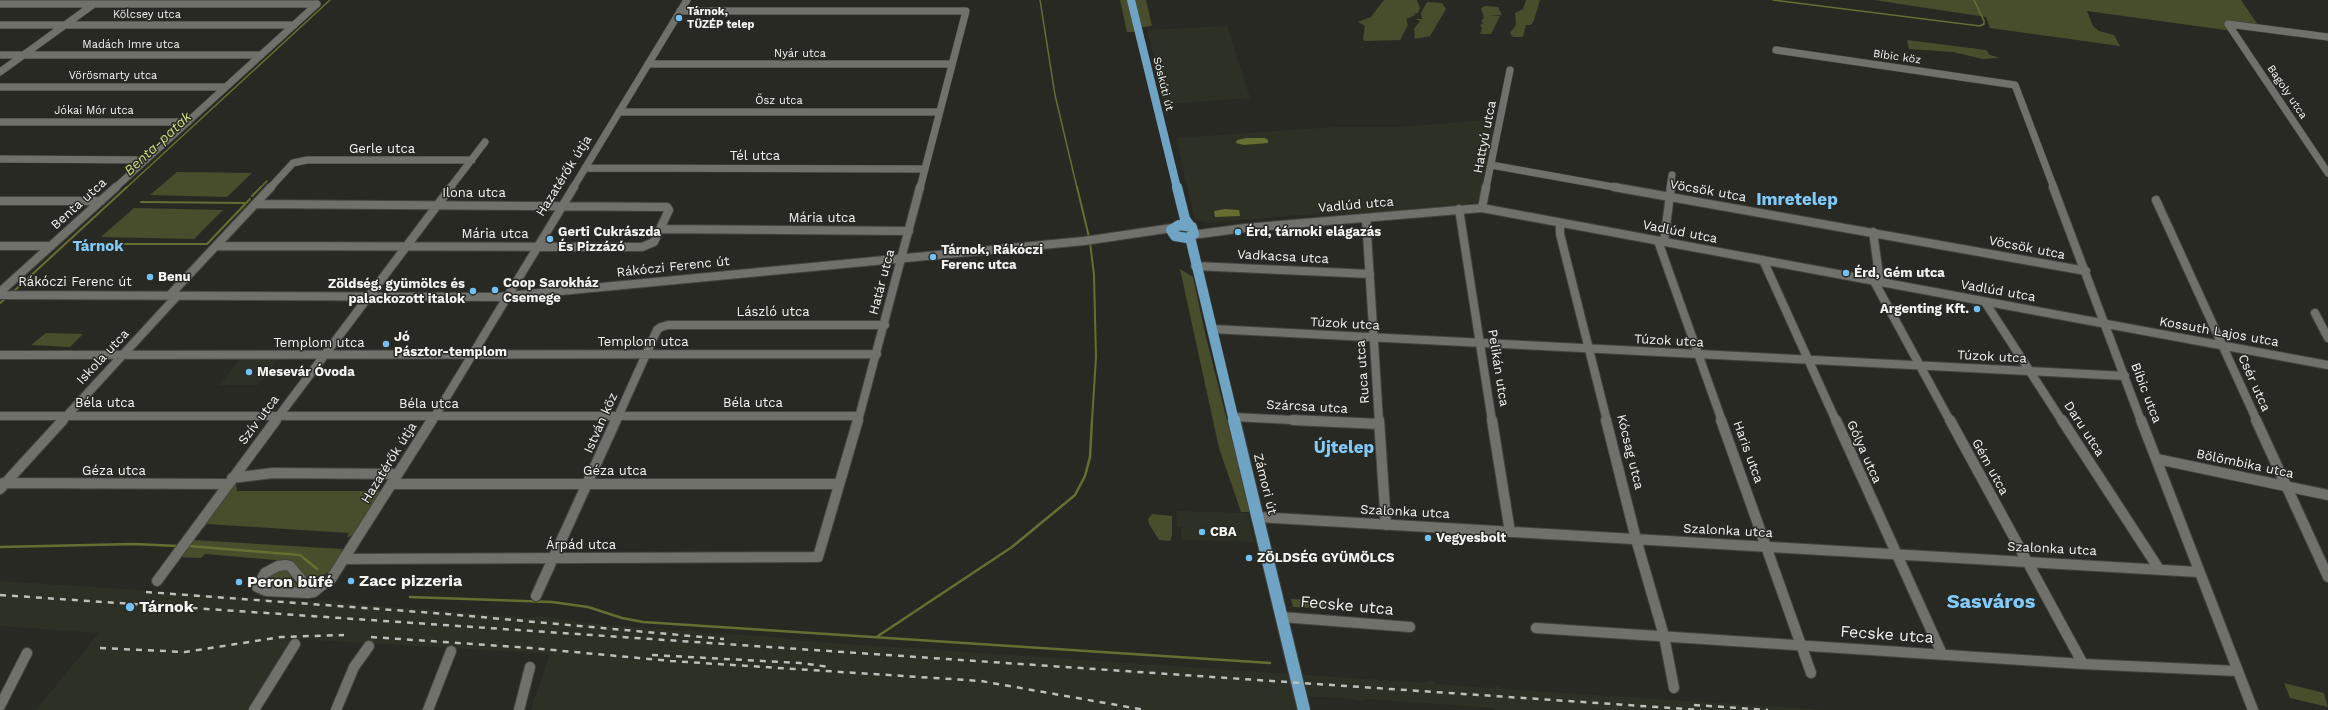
<!DOCTYPE html>
<html>
<head>
<meta charset="utf-8">
<style>
	body { margin:0 }
	canvas { display:block; background:#282923 }
</style>
</head>
<body>
<canvas width="2328" height="710"></canvas>
<script>
const ctx = document.querySelector('canvas').getContext('2d');
ctx.lineJoin = 'round';
function fill(path, color) { ctx.fillStyle = color; ctx.fill(path, 'evenodd'); }
const shape = rows => new Path2D(rows.map(r => 'M' + r).join(''));
function trace(path, color, width, dash) { ctx.strokeStyle = color; ctx.lineWidth = width; ctx.lineCap = dash ? 'butt' : 'round'; ctx.setLineDash(dash || []); ctx.stroke(path); }
function write(font, color, halo, rows, align = 'center') {
  ctx.font = font + ' "Work Sans",sans-serif'; ctx.lineWidth = 3; ctx.setLineDash([]); ctx.textBaseline = 'middle'; ctx.strokeStyle = halo; ctx.fillStyle = color; for (const [text, x, y, turn = 0] of rows) {
    ctx.save(); ctx.translate(x, y); ctx.rotate((+turn || 0) * Math.PI / 180); ctx.textAlign = isNaN(turn) ? turn : align; if (halo) ctx.strokeText(text, 0, 0); ctx.fillText(text, 0, 0); ctx.restore();
  }
}
fill(shape([
	[1227,26,1250,98,1165,104,1147,30],
	[1490,120,1489,126,1493,129,1494,141,1479,203,1368,213,1310,214,1208,223,1195,219,1176,138,1335,127,1398,127],
	[240,359,278,359,258,385,219,385],
	[1176,511,1247,513,1254,542,1181,540,1181,527,1177,527],
	[0,581,307,601,337,600,346,603,531,618,540,616,586,623,684,631,689,630,702,633,763,636,816,642,1425,683,1428,681,1433,681,1436,684,1491,688,1499,686,1502,689,1826,710,1495,710,1493,708,1367,699,1362,701,1345,698,1295,696,1297,710,531,710,550,654,295,639,249,710,36,710,99,633,0,626]
]), '#2d3024');
fill(shape([
	[1120,0,1146,0,1152,26,1134,28,1135,32,1127,32],
	[1384,0,1417,0,1420,8,1418,13,1413,14,1416,15,1406,19,1408,25,1400,40,1365,41,1363,39,1365,26,1358,22,1371,17],
	[1526,0,1540,0,1534,20,1531,25,1526,25,1523,37,1513,37,1510,33,1516,25,1515,13,1523,9],
	[1874,0,2241,0,2260,28,2230,25,2233,31,2087,11,2093,26,2099,31,2114,35,2120,46,1990,28,1986,17],
	[1427,2,1442,3,1446,9,1430,36,1415,39,1414,29,1420,21,1415,19,1422,19,1421,13],
	[1485,6,1498,7,1502,15,1487,16,1500,16,1491,34,1480,34,1482,28,1480,25,1483,23,1481,21,1484,18,1481,8],
	[1907,40,1986,50,1990,55,2000,58,1983,59,1953,52,1909,49],
	[177,172,252,173,227,197,150,195],
	[134,208,223,210,194,239,101,237],
	[1180,269,1193,277,1205,333,1250,512,1241,512,1219,448],
	[46,333,83,334,70,347,31,345],
	[233,484,236,485,237,491,381,491,353,535,349,537,347,537,349,533,207,524,204,528,200,528],
	[1152,514,1172,516,1172,535,1170,541,1159,540,1149,524,1148,519],
	[193,540,342,549,344,549,330,571,324,575,312,578,305,576,294,563,287,561,205,554,201,558,178,557],
	[278,570,287,571,301,591,267,589,262,582,263,580],
	[1291,599,1336,601,1340,606,1335,609,1293,607],
	[2284,683,2324,693,2328,707,2290,698]
]), '#484e2c');
fill(shape([
	[1247,138,1265,138,1268,140,1268,143,1244,145,1236,143,1237,140],
	[1225,209,1239,210,1240,216,1215,217,1214,211]
]), '#666e32');
trace(shape([
	[1040,0,1055,95,1077,188],
	[1773,0,1980,26,1984,24,1984,21,1974,0],
	[126,188,330,0],
	[260,188,267,181]
]), '#666e32', 1.5);
trace(shape([
	[1077,187,1089,237],
	[252,196,261,187],
	[141,202,246,203],
	[1090,242,1094,275,1096,357,1092,421],
	[90,244,207,244,250,199],
	[13,292,127,187],
	[0,303,5,299]
]), '#666e32', 2);
trace(shape([
	[189,546,300,555,317,569],
	[0,547,134,544,178,546],
	[410,597,552,602,588,607,622,618,643,622,1270,663],
	[878,636,1012,547,1075,495,1085,476,1090,457,1092,420]
]), '#666e32', 2.5);
const minorFar2 = shape([
	[0,4,317,4],
	[680,11,966,11,920,188],
	[2228,24,2328,173],
	[2228,24,2328,37],
	[0,25,294,25],
	[1776,50,2015,85,2054,188],
	[0,55,261,55],
	[648,64,952,64],
	[0,72,94,4],
	[0,87,225,87],
	[619,112,939,112],
	[0,122,188,122],
	[0,159,146,160],
	[1491,165,1619,188],
	[585,168,925,169],
	[115,188,317,4],
	[270,188,293,163,307,160,472,160],
	[450,188,485,142],
	[573,188,687,0],
	[1486,188,1510,70],
	[1670,188,1672,175]
]);
const minorFar1 = shape([
	[1614,187,2086,271],
	[2053,187,2141,421],
	[2156,200,2257,421],
	[0,201,101,201],
	[255,204,667,207,669,210,660,229],
	[1482,208,1486,187],
	[1459,209,1492,421],
	[1366,218,1379,421],
	[1560,223,1560,234,1607,421],
	[1873,232,1880,282],
	[1192,235,1245,228,1482,208,2328,365],
	[1658,241,1722,421],
	[1664,242,1671,187],
	[0,246,51,246],
	[216,246,642,247,654,242,660,229,909,231],
	[1763,260,1836,421],
	[1195,266,1370,274],
	[1874,281,1950,421],
	[0,292,116,187],
	[0,295,498,297,1084,241,1172,228],
	[169,296,271,187],
	[1985,302,2062,421],
	[2315,313,2328,338],
	[1212,329,2125,376],
	[0,355,877,354],
	[0,416,859,416],
	[1233,417,1313,421],
	[62,421,177,296],
	[275,421,451,187],
	[432,421,574,187],
	[616,421,657,330,661,327,668,325,885,325],
	[858,421,920,187]
]);
const minor = shape([
	[1293,420,1379,424],
	[1379,420,1386,525],
	[1492,420,1510,532],
	[1606,420,1636,539,1664,636,1674,688],
	[1721,420,1811,673],
	[1836,420,1942,654],
	[1950,420,2083,664],
	[2062,420,2159,569],
	[2141,420,2253,710],
	[2256,420,2328,577],
	[2157,459,2328,495],
	[232,478,273,473,398,474],
	[3,483,228,484],
	[391,484,838,484],
	[0,489,63,420],
	[1257,517,2198,572],
	[344,559,818,557,858,420],
	[286,565,290,566,305,584,320,587,314,592,308,593,266,591,257,587,265,573,278,566,286,565],
	[157,581,276,420],
	[320,587,331,579,432,420],
	[536,596,616,420],
	[1282,617,1410,627],
	[1536,628,2083,664,2237,671],
	[0,706,27,653],
	[254,710,295,644],
	[336,710,354,667,369,646],
	[428,710,451,651],
	[519,710,530,667]
]);
const majorFar2 = shape([
	[1131,0,1177,188]
]);
const majorFar1 = shape([
	[1177,187,1185,219,1190,226],
	[1179,225,1192,227,1194,234,1187,238,1175,236,1171,230,1179,225],
	[1190,237,1234,421]
]);
const major = shape([
	[1234,420,1304,710]
]);
trace(minorFar2, '#43443f', 8);
trace(minorFar1, '#43443f', 10);
trace(minor, '#43443f', 12);
trace(majorFar2, '#43443f', 8);
trace(majorFar1, '#43443f', 11);
trace(major, '#43443f', 14);
trace(minorFar2, '#70716b', 7);
trace(minorFar1, '#70716b', 8);
trace(minor, '#70716b', 10);
trace(majorFar2, '#6fa4c4', 8);
trace(majorFar1, '#6fa4c4', 10);
trace(major, '#6fa4c4', 12);
trace(shape([
	[146,592,447,614,724,639],
	[0,595,1701,710],
	[371,637,531,648,671,661,981,681,1145,710],
	[100,648,185,652,281,637,344,635],
	[652,655,800,663,830,667],
	[1694,705,1768,710]
]), '#bebfbb', 2.5, [6, 6]);
for (const [x, y, r, color] of [
	[679,18,4,"#71c1f5"],
	[1238,232,4,"#71c1f5"],
	[550,239,4,"#71c1f5"],
	[933,257,4,"#71c1f5"],
	[1846,273,4,"#71c1f5"],
	[150,277,4,"#71c1f5"],
	[495,290,4,"#71c1f5"],
	[473,291,4,"#71c1f5"],
	[1977,309,4,"#71c1f5"],
	[386,344,4,"#71c1f5"],
	[249,372,4,"#71c1f5"],
	[1202,532,4,"#71c1f5"],
	[1428,538,4,"#71c1f5"],
	[1249,558,4,"#71c1f5"],
	[351,581,4,"#71c1f5"],
	[239,582,4,"#71c1f5"],
	[130,607,5,"#71c1f5"]
]) { const dot = new Path2D(); dot.arc(x, y, r, 0, 2 * Math.PI); ctx.fillStyle = color; ctx.fill(dot); trace(dot, '#282923', 1.5); }
write('bold 11px', '#f3f4f0', '#282923', [
	["Tárnok,",687,12],
	["TÜZÉP telep",687,25]
], 'left');
write('11px', '#f3f4f0', '#282923', [
	["Kölcsey utca",147,15],
	["Madách Imre utca",131,45],
	["Nyár utca",800,54],
	["Bíbic köz",1897,57,8],
	["Vörösmarty utca",113,76],
	["Sóskúti út",1163,84,76],
	["Bagoly utca",2287,92,56],
	["Ősz utca",779,101],
	["Jókai Mór utca",94,111]
]);
write('13px', '#f3f4f0', '#282923', [
	["Hattyú utca",1485,137,-79],
	["Gerle utca",382,149],
	["Tél utca",755,156],
	["Hazatérők útja",564,176,-58],
	["Vöcsök utca",1708,191,10],
	["Ilona utca",474,193],
	["Benta utca",79,204,-42],
	["Vadlúd utca",1356,205,-5],
	["Mária utca",822,218],
	["Vadlúd utca",1680,232,11],
	["Mária utca",495,234],
	["Vöcsök utca",2027,248,11],
	["Vadkacsa utca",1283,257,3],
	["Rákóczi Ferenc út",673,267,-6],
	["Rákóczi Ferenc út",75,282],
	["Határ utca",882,282,-75],
	["Vadlúd utca",1998,291,10],
	["László utca",773,312],
	["Túzok utca",1345,324,3],
	["Kossuth Lajos utca",2219,332,10],
	["Túzok utca",1669,341,3],
	["Templom utca",643,342],
	["Templom utca",319,343],
	["Iskola utca",103,357,-47],
	["Túzok utca",1992,357,3],
	["Pelikán utca",1498,368,81],
	["Ruca utca",1363,372,-94],
	["Csér utca",2254,383,66],
	["Bíbic utca",2146,393,69],
	["Béla utca",105,403],
	["Béla utca",753,403],
	["Béla utca",429,404],
	["Szárcsa utca",1307,407,3],
	["Szív utca",259,420,-53],
	["István köz",601,423,-66],
	["Daru utca",2084,429,57],
	["Kócsag utca",1630,452,76],
	["Haris utca",1748,452,70],
	["Gólya utca",1864,452,66],
	["Hazatérők útja",389,463,-58],
	["Bölömbika utca",2245,464,12],
	["Gém utca",1990,467,61],
	["Géza utca",114,471],
	["Géza utca",615,471],
	["Zámori út",1265,484,76],
	["Szalonka utca",1405,512,3],
	["Szalonka utca",1728,531,3],
	["Árpád utca",581,545],
	["Szalonka utca",2052,549,3]
]);
write('bold 13px', '#f3f4f0', '#282923', [
	["Gerti Cukrászda",558,232],
	["És Pizzázó",558,247],
	["Érd, tárnoki elágazás",1246,232],
	["Tárnok, Rákóczi",941,250],
	["Ferenc utca",941,265],
	["Érd, Gém utca",1854,273],
	["Benu",158,277],
	["Coop Sarokház",503,283],
	["Csemege",503,298],
	["Zöldség, gyümölcs és",465,284,"right"],
	["palackozott italok",465,299,"right"],
	["Argenting Kft.",1969,309,"right"],
	["Jó",394,337],
	["Pásztor-templom",394,352],
	["Mesevár Óvoda",257,372],
	["CBA",1210,532],
	["Vegyesbolt",1436,538],
	["ZÖLDSÉG GYÜMÖLCS",1257,558]
], 'left');
write('italic 14px', '#ccda81', '#282923', [
	["Benta-patak",158,144,-43]
]);
write('bold 15px', '#81cafa', '#282923', [
	["Tárnok",98,247]
]);
write('bold 16px', '#f3f4f0', '#282923', [
	["Zacc pizzeria",359,581],
	["Peron büfé",247,582],
	["Tárnok",139,607]
], 'left');
write('16px', '#f3f4f0', '#282923', [
	["Fecske utca",1347,606,5],
	["Fecske utca",1887,635,4]
]);
write('bold 17px', '#81cafa', '#282923', [
	["Imretelep",1797,200],
	["Újtelep",1344,448]
]);
write('bold 20px', '#81cafa', '#282923', [
	["Sasváros",1991,602]
]);
</script>
</body>
</html>
